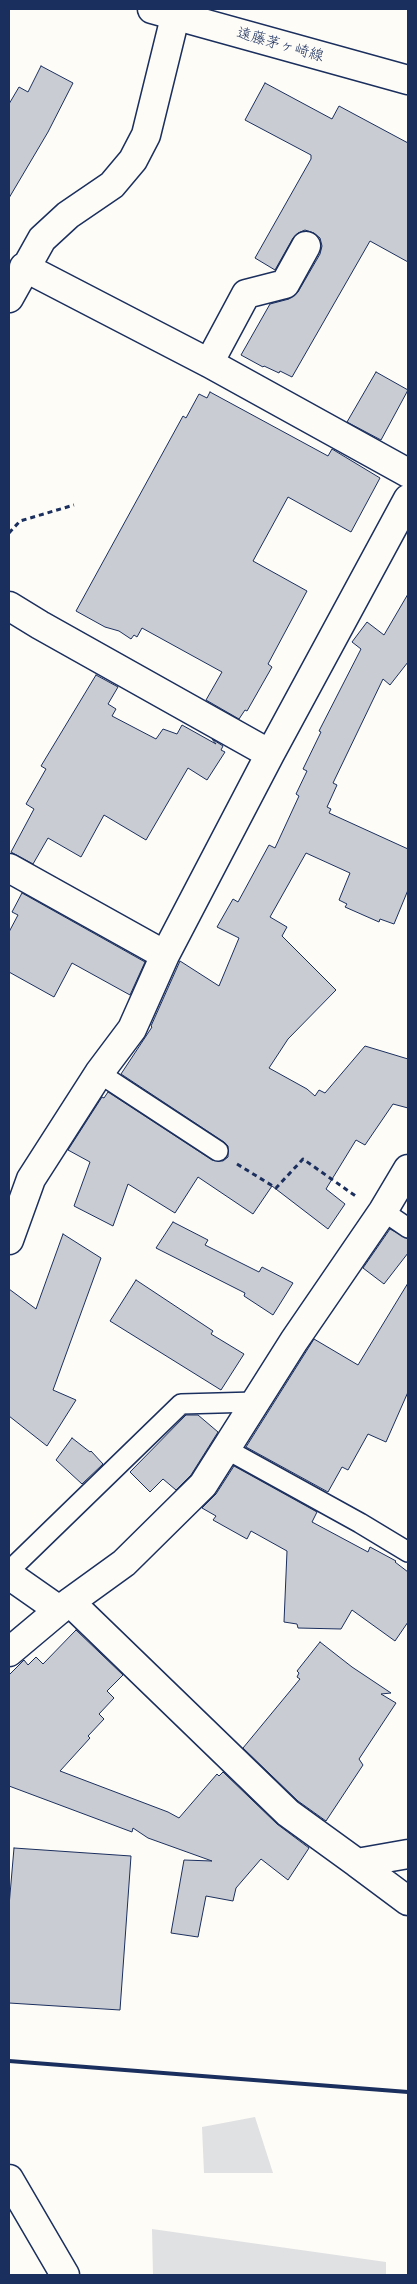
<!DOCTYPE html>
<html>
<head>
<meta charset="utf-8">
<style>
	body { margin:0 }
	#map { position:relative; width:417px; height:2284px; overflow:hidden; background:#fdfcf7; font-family:"Patrick Hand",sans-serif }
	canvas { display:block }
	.frame { position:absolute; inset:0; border:10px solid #1b2f5e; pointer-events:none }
</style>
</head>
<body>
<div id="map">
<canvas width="417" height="2284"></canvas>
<div class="frame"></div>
</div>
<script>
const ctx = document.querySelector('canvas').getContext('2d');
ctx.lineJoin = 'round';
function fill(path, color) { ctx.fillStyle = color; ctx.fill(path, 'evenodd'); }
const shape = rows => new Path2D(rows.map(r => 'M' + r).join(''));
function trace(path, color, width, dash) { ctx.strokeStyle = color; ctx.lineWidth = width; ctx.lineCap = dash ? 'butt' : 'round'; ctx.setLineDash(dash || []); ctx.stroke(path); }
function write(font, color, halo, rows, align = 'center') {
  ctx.font = font + ' "Patrick Hand","Klee One",sans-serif'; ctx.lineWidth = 5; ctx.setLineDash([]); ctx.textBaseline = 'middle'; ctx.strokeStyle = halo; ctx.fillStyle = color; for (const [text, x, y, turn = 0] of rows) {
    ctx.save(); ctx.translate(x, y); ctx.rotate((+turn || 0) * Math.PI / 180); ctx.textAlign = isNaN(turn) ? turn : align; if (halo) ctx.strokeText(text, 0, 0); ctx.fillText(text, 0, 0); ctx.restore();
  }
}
fill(shape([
	[255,2117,273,2173,204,2173,202,2127],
	[152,2229,386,2262,386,2275,153,2275]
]), '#e0e1e3');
const building = shape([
	[41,66,73,83,48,132,9,198,9,104,19,87,28,92,41,66],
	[265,83,332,119,339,106,408,143,408,262,370,241,292,377,280,371,279,373,264,366,263,367,241,355,270,304,289,299,298,292,320,254,322,246,320,238,314,233,305,230,298,233,293,238,275,270,255,258,311,159,311,155,245,120,265,83],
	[376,372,408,390,381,440,347,422,376,372],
	[210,392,328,456,332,449,380,478,351,532,288,497,253,561,307,591,268,664,272,667,247,711,245,710,239,719,206,700,222,672,142,628,137,637,134,635,131,639,119,631,105,627,76,611,183,416,186,418,199,394,207,398,210,392],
	[408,594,408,662,390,685,383,679,333,783,337,785,327,807,331,809,329,813,408,849,408,890,394,924,380,919,379,922,345,907,347,904,339,900,350,873,306,853,270,917,287,927,282,936,336,990,288,1039,269,1068,307,1089,315,1096,319,1090,325,1093,365,1046,408,1059,408,1108,393,1104,365,1145,356,1140,326,1189,345,1204,328,1229,272,1186,253,1214,198,1177,175,1213,128,1184,113,1226,74,1206,90,1162,68,1150,102,1097,104,1098,108,1092,212,1160,223,1161,228,1157,228,1146,224,1142,121,1074,152,1027,151,1026,180,961,219,986,239,938,217,927,233,899,238,902,269,845,275,848,299,796,296,794,307,771,303,769,321,732,319,731,361,649,352,642,367,622,384,635,408,594],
	[96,675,118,687,108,704,116,709,112,716,156,739,163,729,177,734,182,725,216,744,212,739,223,746,221,750,225,752,207,780,188,768,146,840,104,815,81,857,48,838,33,864,11,852,34,809,26,804,46,769,41,766,96,675],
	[22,893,145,962,130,995,72,963,54,997,9,972,9,932,18,915,12,912,22,893],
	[173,1222,208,1240,205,1245,259,1272,262,1267,293,1283,273,1315,244,1296,245,1293,156,1248,173,1222],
	[390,1229,408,1239,408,1253,384,1284,363,1268,390,1229],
	[63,1234,101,1258,53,1390,76,1400,47,1446,9,1416,9,1289,36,1309,63,1234],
	[136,1280,213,1331,211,1334,244,1354,221,1390,110,1321,136,1280],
	[408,1283,408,1392,386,1442,368,1434,348,1470,342,1467,328,1492,246,1447,314,1339,358,1365,408,1283],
	[186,1415,198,1415,218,1432,191,1475,176,1490,163,1479,150,1492,130,1472,186,1415],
	[72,1438,90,1452,91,1451,103,1464,82,1484,56,1460,72,1438],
	[234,1466,317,1512,312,1522,368,1552,370,1547,396,1561,395,1562,408,1572,408,1622,395,1641,352,1610,341,1629,298,1628,297,1624,284,1622,287,1551,251,1531,247,1539,213,1520,216,1516,202,1508,216,1494,234,1466],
	[76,1630,123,1675,107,1691,114,1698,99,1714,104,1719,88,1736,90,1738,60,1771,168,1812,179,1818,217,1774,219,1776,223,1772,277,1824,309,1848,288,1880,261,1859,236,1888,233,1901,206,1896,198,1937,171,1933,184,1860,212,1861,148,1838,133,1828,132,1832,9,1786,9,1675,24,1660,28,1665,36,1657,43,1664,76,1630],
	[320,1642,352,1667,391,1693,381,1694,396,1703,359,1759,363,1765,326,1821,298,1801,243,1748,300,1679,297,1677,299,1673,297,1671,320,1642],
	[14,1848,131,1856,120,2010,9,2003,9,1906,14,1848]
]);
fill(building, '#c9ccd3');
trace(building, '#1b2f5e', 1);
const service = shape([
	[99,1073,218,1151],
	[383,1211,408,1228],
	[226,1449,360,1523,408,1552],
	[9,1571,181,1404,255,1402]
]);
const minor = shape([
	[24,267,209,363,408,473],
	[9,298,42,239,68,215,112,185,133,160,146,135,177,9],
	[209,363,246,294,285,284,306,246],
	[9,606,40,625,270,754],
	[9,868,165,955],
	[9,1240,31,1179,99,1073,132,1029,165,955,270,754,408,499],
	[9,1575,59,1610],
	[70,1602,288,1813,357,1863,408,1854],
	[9,1652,59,1610,124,1563,203,1485,294,1341,383,1211,408,1169],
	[357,1863,408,1901]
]);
const tertiary = shape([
	[9,2179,65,2275]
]);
const secondary = shape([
	[152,9,408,80]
]);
trace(service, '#1b2f5e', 22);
trace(minor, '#1b2f5e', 31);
trace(tertiary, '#1b2f5e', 31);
trace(secondary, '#1b2f5e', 31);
trace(shape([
	[9,533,20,521,74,505],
	[237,1164,276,1188,303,1159,357,1197]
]), '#1b2f5e', 3, [5, 4]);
trace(service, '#fdfcf7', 19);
trace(minor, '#fdfcf7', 28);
trace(tertiary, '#fdfcf7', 28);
trace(secondary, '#fdfcf7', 28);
trace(shape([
	[9,2061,408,2092]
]), '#1b2f5e', 4);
write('15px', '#1b2f5e', '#fdfcf7', [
	["遠藤茅ヶ崎線",280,45,16]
]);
</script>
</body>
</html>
